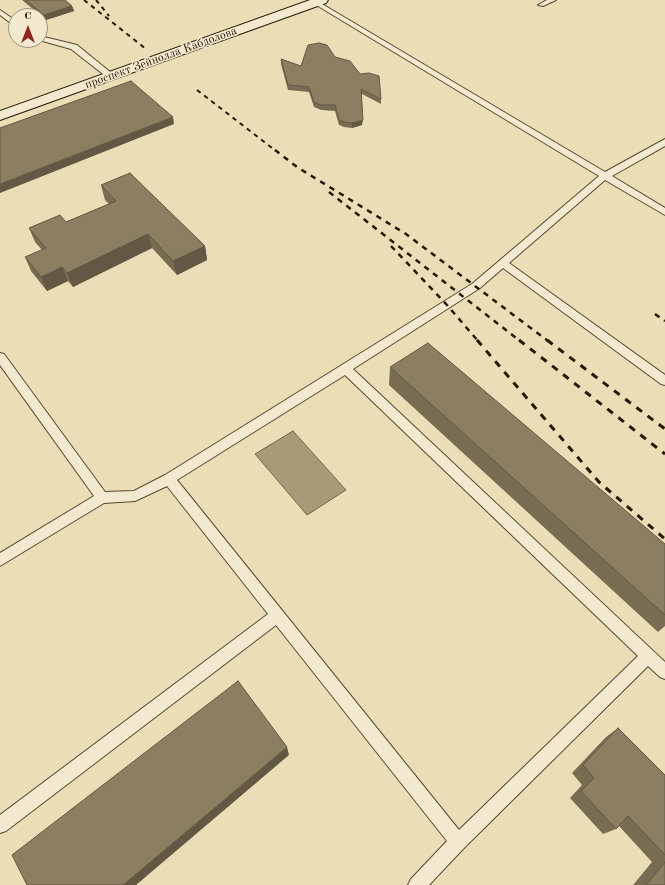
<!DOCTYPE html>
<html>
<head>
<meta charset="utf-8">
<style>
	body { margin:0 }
	#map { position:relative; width:665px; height:885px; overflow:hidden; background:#ebddb6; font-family:"Old Standard TT",serif }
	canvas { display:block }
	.north { position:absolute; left:8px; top:8px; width:40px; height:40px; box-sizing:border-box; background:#f2e9d0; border:1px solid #a0957e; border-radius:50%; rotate:0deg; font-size:11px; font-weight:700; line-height:16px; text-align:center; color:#261803 }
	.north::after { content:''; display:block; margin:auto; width:14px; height:18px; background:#8f2418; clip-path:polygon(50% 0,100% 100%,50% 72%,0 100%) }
</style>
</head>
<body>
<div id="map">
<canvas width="665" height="885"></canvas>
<div class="north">С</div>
</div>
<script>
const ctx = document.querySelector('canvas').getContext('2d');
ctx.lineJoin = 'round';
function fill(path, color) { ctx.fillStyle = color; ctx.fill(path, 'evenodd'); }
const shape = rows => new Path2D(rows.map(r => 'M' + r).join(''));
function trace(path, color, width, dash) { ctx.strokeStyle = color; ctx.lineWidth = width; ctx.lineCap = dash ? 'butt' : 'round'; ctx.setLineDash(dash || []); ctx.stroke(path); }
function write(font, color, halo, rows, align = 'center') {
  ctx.font = font + ' "Old Standard TT",serif'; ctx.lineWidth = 3; ctx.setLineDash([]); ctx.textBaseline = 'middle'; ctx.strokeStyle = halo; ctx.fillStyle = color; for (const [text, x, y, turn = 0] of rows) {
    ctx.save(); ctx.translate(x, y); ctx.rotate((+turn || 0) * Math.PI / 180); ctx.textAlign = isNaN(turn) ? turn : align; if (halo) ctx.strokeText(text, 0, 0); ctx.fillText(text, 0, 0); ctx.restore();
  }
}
const water = shape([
	[293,431,346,490,307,515,255,454,293,431]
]);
fill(water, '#a89a79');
trace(water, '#74664a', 1);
const service = shape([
	[547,0,556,0,543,6,538,5,547,0],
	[313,1,317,1,605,172,665,139,665,146,612,176,665,208,665,215,605,180,509,263,665,375,665,385,661,384,503,268,480,288,353,369,665,662,665,679,660,677,648,666,464,848,429,885,408,885,411,879,447,841,276,625,6,831,0,833,0,815,268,614,167,486,135,501,104,503,0,566,0,553,94,496,0,365,0,353,4,354,105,492,134,491,165,475,472,284,599,176,313,3,313,1],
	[345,375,638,656,459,830,177,480,345,375],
	[0,10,16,21,16,27,0,15,0,10],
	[40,36,77,45,115,76,111,78,108,78,71,49,39,40,40,36]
]);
const secondary = shape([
	[310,0,328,0,326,3,0,120,0,111,310,0]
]);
trace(service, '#574930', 2);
trace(secondary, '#261803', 2);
fill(service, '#f2e9d0');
fill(secondary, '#f2e9d0');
trace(shape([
	[84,0,146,49],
	[96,0,109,16],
	[197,90,276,151]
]), '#261803', 2, [4.5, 4.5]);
trace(shape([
	[275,150,297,167,406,234,548,341],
	[329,192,520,341],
	[391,246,447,305,478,341],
	[655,314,665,321]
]), '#261803', 2.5, [5.5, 5.5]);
trace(shape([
	[477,340,599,482,665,539],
	[519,340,665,454],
	[547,340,665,429]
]), '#261803', 3, [7, 7]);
fill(shape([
	[22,0,65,0,72,6,74,11,46,20],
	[335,57,381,99,381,104,362,94,362,125,352,128,344,127,339,125,335,111,321,110,314,107,309,92,288,90,281,64,281,59,301,66],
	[101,185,205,246,207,260,177,275,152,248,73,287,68,281,47,291,31,271,25,257,42,250,35,242,29,228,66,222,109,204,105,200],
	[390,367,665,544,665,626,658,632,389,385],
	[618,728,665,775,665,885,633,885,652,862,619,826,616,829,603,834,570,798,582,785,572,773,606,737]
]), '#786c53');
fill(shape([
	[72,6,74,11,46,20,44,15],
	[173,117,174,124,0,193,0,184],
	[363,120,362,125,352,128,352,123],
	[148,234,152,248,73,287,67,273],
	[205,246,207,260,177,275,173,261],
	[62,267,68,281,47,291,41,277],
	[287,747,289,755,136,885,123,885]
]), '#625843');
const building = shape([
	[26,0,65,0,72,6,44,15,26,0],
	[319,43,327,45,335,57,350,61,360,74,369,73,379,76,381,99,361,89,363,120,352,123,344,122,339,120,335,105,321,105,314,102,309,87,288,85,281,59,301,66,308,45,319,43],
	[131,81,173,117,0,184,0,128,131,81],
	[130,173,205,246,173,261,148,234,67,273,62,267,41,277,25,257,46,248,29,228,60,215,66,222,116,201,101,185,130,173],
	[428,343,665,544,665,615,390,367,428,343],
	[238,681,287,747,123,885,27,885,12,855,238,681],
	[618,728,665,775,665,855,628,816,616,829,581,791,594,778,583,765,618,728],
	[665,862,665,885,646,885,665,862]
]);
fill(building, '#8c7e60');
trace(building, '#625843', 1);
write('12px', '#261803', '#f2e9d0', [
	["проспект Зейнолла Кабдолова",161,58,-20]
]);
</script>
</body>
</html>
